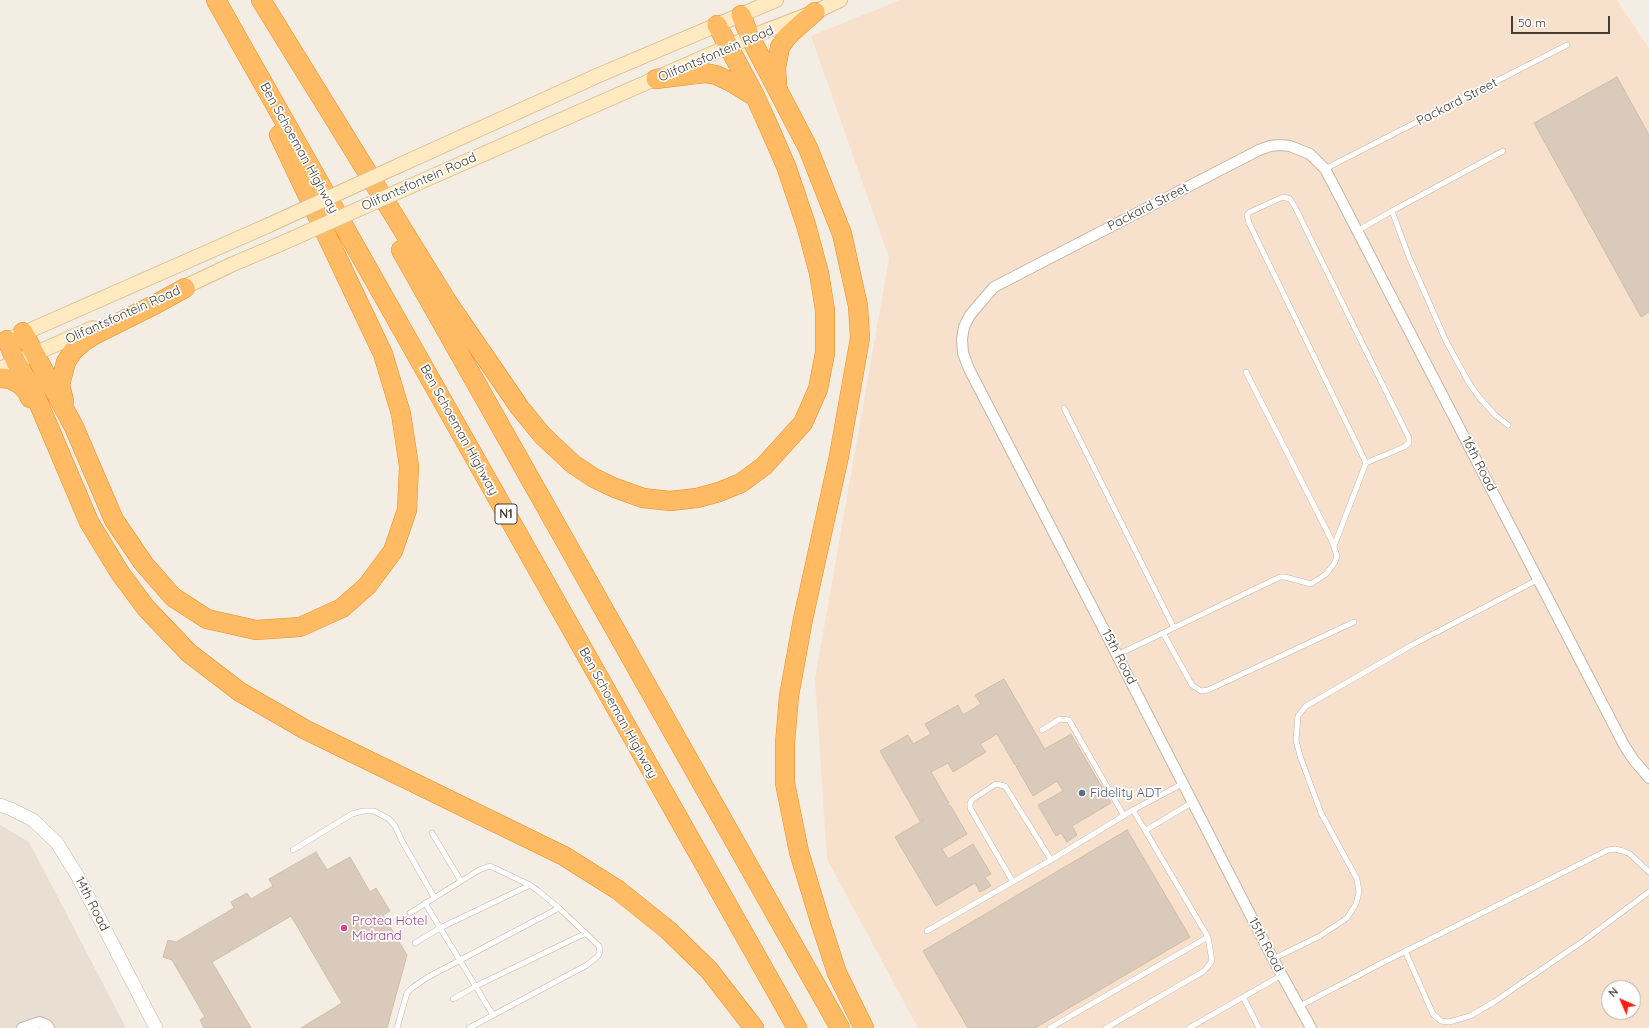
<!DOCTYPE html>
<html>
<head>
<meta charset="utf-8">
<style>
	body { margin:0 }
	#map { position:relative; width:1649px; height:1028px; overflow:hidden; background:#f3ede3; font-family:Quicksand,sans-serif }
	canvas { display:block }
	.north { position:absolute; left:1601px; top:980px; width:40px; height:40px; box-sizing:border-box; background:#fff; border:1px solid #b5b1ad; border-radius:50%; rotate:315deg; font-size:11px; font-weight:700; line-height:16px; text-align:center; color:#463d33 }
	.north::after { content:''; display:block; margin:auto; width:14px; height:18px; background:#ff1b0f; clip-path:polygon(50% 0,100% 100%,50% 72%,0 100%) }
	.scale { position:absolute; left:1511px; top:16px; width:99px; height:18px; box-sizing:border-box; border:2px solid #463d33; border-top:0; padding-left:5px; font-size:12px; line-height:14px; white-space:nowrap; color:#463d33; -webkit-text-stroke:3px #fff; paint-order:stroke }
</style>
</head>
<body>
<div id="map">
<canvas width="1649" height="1028"></canvas>
<div class="north">N</div>
<div class="scale">50 m</div>
</div>
<script>
const ctx = document.querySelector('canvas').getContext('2d');
ctx.lineJoin = 'round';
function fill(path, color) { ctx.fillStyle = color; ctx.fill(path, 'evenodd'); }
const shape = rows => new Path2D(rows.map(r => 'M' + r).join(''));
function trace(path, color, width, dash) { ctx.strokeStyle = color; ctx.lineWidth = width; ctx.lineCap = dash ? 'butt' : 'round'; ctx.setLineDash(dash || []); ctx.stroke(path); }
function write(font, color, halo, rows, align = 'center') {
  ctx.font = font + ' Quicksand,sans-serif'; ctx.lineWidth = 3.5; ctx.setLineDash([]); ctx.textBaseline = 'middle'; ctx.strokeStyle = halo; ctx.fillStyle = color; for (const [text, x, y, turn = 0] of rows) {
    ctx.save(); ctx.translate(x, y); ctx.rotate((+turn || 0) * Math.PI / 180); ctx.textAlign = isNaN(turn) ? turn : align; if (halo) ctx.strokeText(text, 0, 0); ctx.fillText(text, 0, 0); ctx.restore();
  }
}
fill(shape([
	[0,825,29,842,126,1028,0,1028]
]), '#e8ded1');
fill(shape([
	[900,0,1617,0,1649,48,1649,1028,918,1028,827,859,815,679,889,258,811,36],
	[1609,988,1633,988,1633,1012,1609,1012]
]), '#f8e1cc');
const building = shape([
	[1617,77,1649,135,1649,312,1641,317,1534,123,1617,77],
	[1004,679,1044,748,1043,750,1071,734,1111,803,1072,826,1077,835,1067,842,1061,833,1056,836,1038,805,1063,791,1057,781,1033,796,1016,766,1019,765,1018,763,1015,765,997,734,980,744,986,752,953,772,948,763,931,772,949,803,946,805,947,806,950,805,967,834,942,849,948,859,973,844,991,874,985,877,991,886,980,892,975,883,936,906,895,837,924,820,923,819,920,821,880,751,908,735,913,744,931,734,925,724,958,705,963,715,981,704,975,695,1004,679],
	[1127,830,1190,937,1035,1028,968,1028,923,951,1127,830],
	[316,852,327,870,350,857,370,892,376,888,390,911,383,915,407,955,387,1028,301,1028,342,1003,291,916,212,962,251,1028,204,1028,200,1020,205,1017,172,960,163,957,168,940,176,942,234,908,231,902,247,893,251,899,273,886,269,879,316,852]
]);
fill(building, '#d9cabb');
trace(building, '#d1beaa', 1);
const service = shape([
	[1503,151,1392,211,1409,257,1446,341,1469,383,1479,397,1495,415,1508,425],
	[1325,169,1567,45],
	[1357,231,1392,211],
	[1064,408,1174,628],
	[1334,546,1366,463,1249,223,1247,215,1250,212,1283,197,1290,199,1295,207,1409,438,1409,443,1404,447,1366,463],
	[1163,633,1192,685,1201,691,1208,690,1354,622],
	[1117,655,1280,577,1285,577,1311,584,1326,574,1335,562,1337,556,1332,541,1246,372],
	[1042,730,1060,719,1069,720,1124,816],
	[1146,830,1193,802],
	[432,833,461,881],
	[293,850,352,814,363,811,374,811,389,819,395,826,402,841,434,897],
	[1013,882,970,808,970,803,973,799,996,784,1005,786,1051,860],
	[425,903,493,1015],
	[410,913,479,870,490,866,530,885,537,890,559,908,599,946,600,952,598,956,587,965,469,1028],
	[927,931,1051,860,1133,810,1184,783],
	[415,943,440,928,530,885],
	[1405,951,1433,1014,1441,1021,1449,1022,1470,1016,1494,1002,1586,939,1649,892],
	[1273,959,1320,936,1347,918,1356,904,1359,892,1357,879,1321,813,1300,756,1296,740,1298,716,1306,706,1412,645,1539,579],
	[1243,997,1259,1028],
	[453,999,476,986,586,933],
	[1300,1006,1382,963,1608,850,1615,849,1623,851,1630,854,1649,872],
	[397,1028,407,993,412,988,428,977,559,908],
	[1050,1028,1208,937],
	[1106,1028,1204,971,1212,961,1208,937,1133,810],
	[1189,1028,1282,975]
]);
const minor = shape([
	[22,1028,40,1022,47,1025,49,1028],
	[1311,1028,1273,959,1117,655,969,369,963,353,962,339,964,327,970,315,994,287,1259,150,1270,146,1280,145,1290,146,1310,154,1325,169,1334,186,1624,745,1633,759,1649,778]
]);
const tertiary = shape([
	[0,805,11,809,33,820,57,843,77,875,156,1028]
]);
const secondary = shape([
	[400,165,599,75,776,0],
	[413,185,750,37,815,12,840,0],
	[176,291,233,264,278,245],
	[15,337,269,225],
	[0,369,93,328]
]);
const motorway = shape([
	[216,0,797,1028],
	[261,0,448,303,520,408,543,436,573,464,594,478,615,488,643,498,670,501,697,498,719,492,741,483,764,466,803,423,818,389,825,353,825,310,819,273,806,225,786,166,769,127,755,96,717,25],
	[741,15,750,37,808,148,842,234,858,306,860,338,839,456,803,619,789,696,785,743,785,783,799,852,820,921,837,973,864,1028],
	[656,79,705,73,716,75,731,82,754,96],
	[777,83,776,68,780,47,787,37,801,24,815,12],
	[401,250,840,1028],
	[23,332,74,427,114,520,144,564,173,597,207,619,256,630,300,627,342,608,367,586,393,551,407,510,409,466,401,414,383,354,279,135],
	[7,340,16,362,33,390,89,522,120,573,146,608,189,653,240,692,306,730,564,856,618,890,668,930,709,970,754,1028],
	[0,378,10,379,21,385,27,392,30,398],
	[64,401,60,385,66,362,73,351,83,342,96,334,156,304,185,288]
]);
trace(service, '#c3b7a8', 6);
trace(minor, '#c3b7a8', 12);
trace(tertiary, '#c3b7a8', 14);
trace(secondary, '#dbc091', 16);
trace(motorway, '#eb8f26', 20);
trace(service, '#fff', 5);
trace(minor, '#fff', 10);
trace(tertiary, '#fff', 13);
trace(secondary, '#ffeac2', 14);
trace(motorway, '#ffbb63', 19);
const secondaryBridge = shape([
	[269,225,400,165],
	[278,245,413,185]
]);
trace(secondaryBridge, '#dbc091', 16, []);
trace(secondaryBridge, '#ffeac2', 14);
for (const [x, y, r, color] of [
	[1082,793,4,"#5c6f8a"],
	[344,928,4,"#d1479c"]
]) { const dot = new Path2D(); dot.arc(x, y, r, 0, 2 * Math.PI); ctx.fillStyle = color; ctx.fill(dot); trace(dot, '#fff', 1.5); }
for (const [x, y, w] of [
	[506,514,22]
]) { const box = new Path2D(); box.roundRect(x - w / 2, y - 10, w, 20, 3); ctx.fillStyle = '#fff'; ctx.fill(box); trace(box, '#463d33', 1); }
write('bold 12px', '#463d33', null, [
	["N1",506,514]
]);
write('13px', '#463d33', '#fff', [
	["Olifantsfontein Road",716,54,-23],
	["Packard Street",1457,102,-27],
	["Ben Schoeman Highway",299,148,61],
	["Olifantsfontein Road",419,182,-24],
	["Packard Street",1148,207,-27],
	["Olifantsfontein Road",123,315,-24],
	["Ben Schoeman Highway",459,430,61],
	["16th Road",1479,464,63],
	["15th Road",1119,657,63],
	["Ben Schoeman Highway",618,713,61],
	["14th Road",92,904,63],
	["15th Road",1266,945,62]
]);
write('13px', '#4e5e75', '#fff', [
	["Fidelity ADT",1090,793]
], 'left');
write('13px', '#b23c85', '#fff', [
	["Protea Hotel",352,921],
	["Midrand",352,936]
], 'left');
</script>
</body>
</html>
